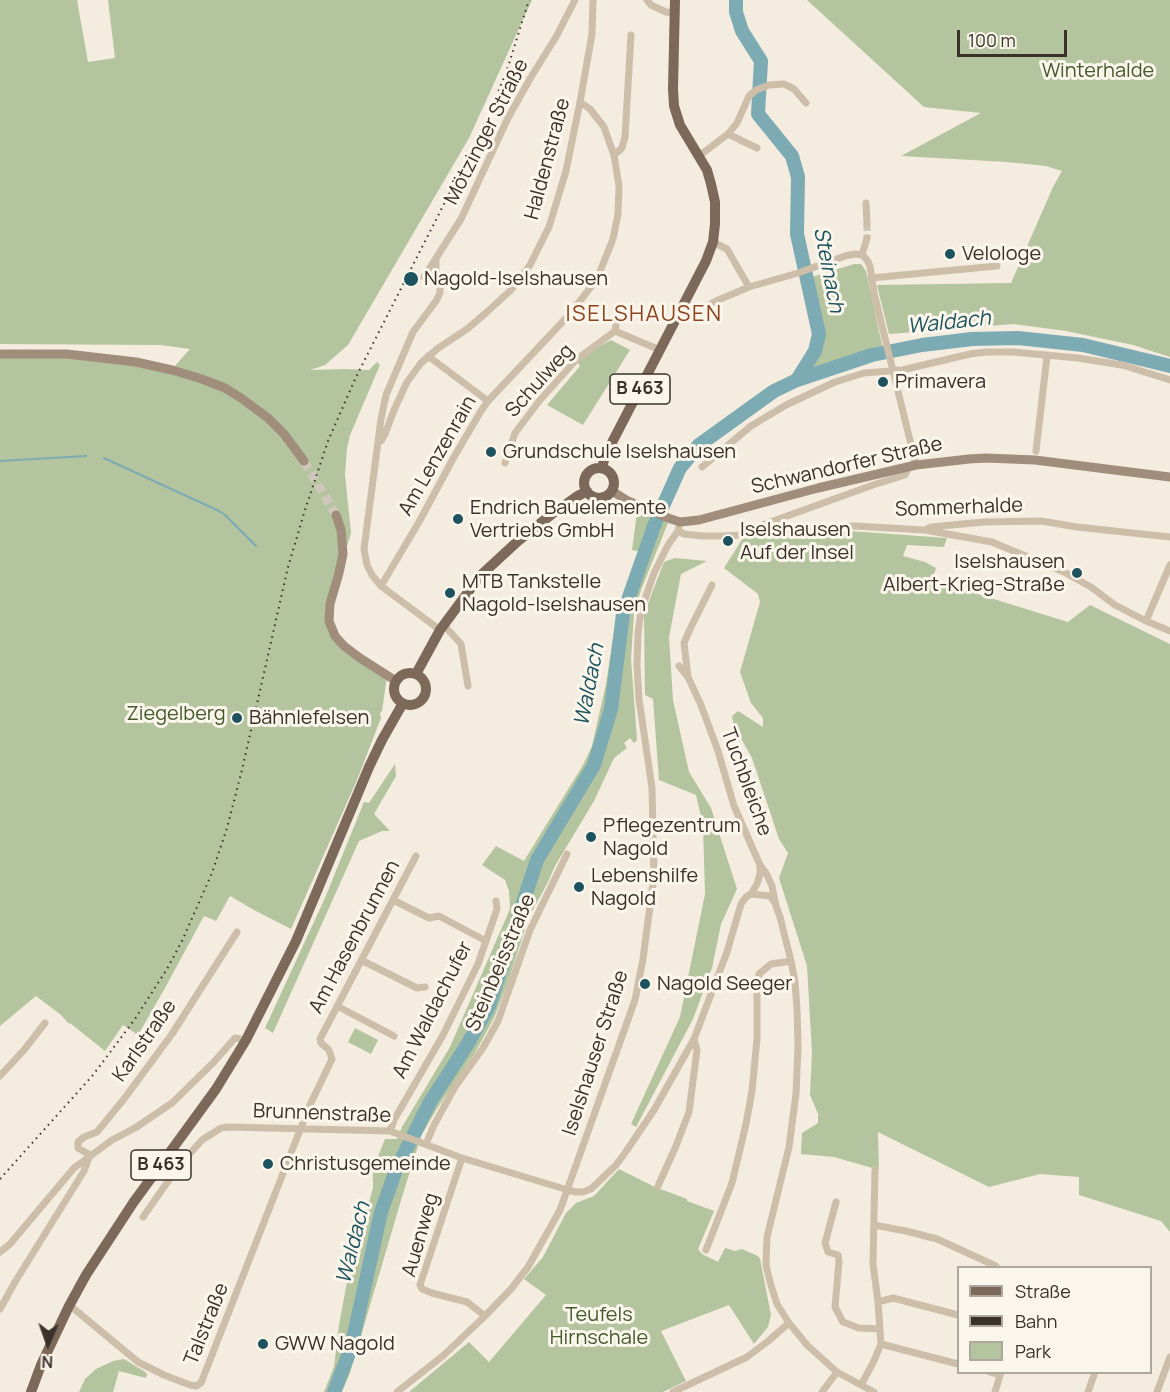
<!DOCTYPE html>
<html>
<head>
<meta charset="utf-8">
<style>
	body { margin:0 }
	#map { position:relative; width:1170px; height:1392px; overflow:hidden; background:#f4ecdf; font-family:Manrope,sans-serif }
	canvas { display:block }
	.legend { position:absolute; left:957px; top:1266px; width:195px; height:108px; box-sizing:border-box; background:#fbf6ec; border:2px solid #aea79e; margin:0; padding:8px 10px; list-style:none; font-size:18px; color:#3a312a }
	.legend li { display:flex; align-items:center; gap:12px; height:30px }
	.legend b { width:30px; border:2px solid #aea79e }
	.north { position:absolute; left:18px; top:1314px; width:60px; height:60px; -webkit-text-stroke:4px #fbf6ec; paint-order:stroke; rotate:182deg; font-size:16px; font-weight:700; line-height:24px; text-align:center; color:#3a312a }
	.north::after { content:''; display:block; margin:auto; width:21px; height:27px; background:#3a312a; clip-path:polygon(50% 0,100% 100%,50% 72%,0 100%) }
	.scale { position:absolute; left:957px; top:30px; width:110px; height:27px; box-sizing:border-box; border:3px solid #3a312a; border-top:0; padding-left:8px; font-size:18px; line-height:21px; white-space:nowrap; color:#3a312a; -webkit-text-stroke:4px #fbf6ec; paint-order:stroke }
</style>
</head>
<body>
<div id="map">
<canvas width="1170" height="1392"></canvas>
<ul class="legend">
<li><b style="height:8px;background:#7d695a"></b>Straße</li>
<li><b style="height:8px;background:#3a312a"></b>Bahn</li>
<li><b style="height:16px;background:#b3c49e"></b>Park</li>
</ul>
<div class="north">N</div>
<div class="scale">100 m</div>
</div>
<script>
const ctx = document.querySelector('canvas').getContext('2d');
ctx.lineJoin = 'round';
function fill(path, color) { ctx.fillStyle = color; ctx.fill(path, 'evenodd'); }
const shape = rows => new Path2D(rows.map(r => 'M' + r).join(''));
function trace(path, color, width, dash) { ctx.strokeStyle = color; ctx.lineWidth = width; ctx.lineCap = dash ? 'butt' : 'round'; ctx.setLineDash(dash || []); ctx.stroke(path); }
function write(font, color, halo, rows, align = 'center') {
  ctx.font = font + ' Manrope,sans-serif'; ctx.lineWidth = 6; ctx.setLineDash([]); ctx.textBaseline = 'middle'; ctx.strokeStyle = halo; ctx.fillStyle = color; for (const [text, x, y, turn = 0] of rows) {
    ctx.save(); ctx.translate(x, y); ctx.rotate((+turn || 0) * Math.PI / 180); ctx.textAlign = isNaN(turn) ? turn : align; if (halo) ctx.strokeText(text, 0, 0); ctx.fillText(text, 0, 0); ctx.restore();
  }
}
fill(shape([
	[0,0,77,0,88,62,115,58,108,0,532,0,469,138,348,345,325,365,310,370,345,369,369,370,377,362,380,365,350,435,347,448,345,475,351,533,330,604,335,636,387,676,382,711,380,713,381,718,357,780,291,929,254,910,230,896,216,921,204,916,165,988,138,1035,123,1025,105,1051,70,1023,69,1024,61,1015,36,996,0,1026,0,358,74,357,174,367,190,349,160,345,0,344],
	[807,0,1170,0,1170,357,1133,345,1066,331,1014,324,889,334,877,285,1011,283,1053,187,1062,171,1046,166,1007,162,901,156,981,113,924,107],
	[854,264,861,264,866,271,883,349,811,375,825,335,812,277],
	[611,340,630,350,583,425,547,405,580,366,576,360],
	[637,513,668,523,641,590,634,613,631,659,637,740,634,743,630,738,624,743,627,748,614,758,594,801,555,866,548,882,529,917,508,982,494,1018,476,1051,438,1107,421,1136,402,1197,350,1373,342,1392,324,1392,334,1367,339,1325,347,1282,373,1188,373,1169,385,1139,397,1139,402,1127,450,1047,510,909,509,891,505,880,482,865,496,846,524,861,583,765,592,746,606,684,613,639,638,551,632,550],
	[849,531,947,538,944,547,907,545,903,556,925,562,936,568,932,580,1068,622,1090,605,1170,644,1170,1232,1161,1221,1079,1195,1079,1177,1040,1174,989,1187,878,1132,879,1170,834,1157,801,1154,802,1133,818,1123,818,1114,810,1095,812,1052,807,966,779,878,788,853,779,839,752,758,734,726,732,716,738,711,763,727,763,718,751,703,740,672,760,602,758,594,724,568,743,538],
	[675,558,707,561,681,574,669,637,673,700,689,772,711,808,737,889,721,924,712,968,693,1019,636,1127,631,1124,680,1017,705,894,703,825,696,795,659,780,653,699,645,695,644,614,664,562],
	[395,764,396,776,374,814,390,831,382,831,359,841,273,1033,265,1028,325,898,364,802,369,803],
	[355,1028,378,1040,371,1054,348,1042],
	[619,1169,655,1187,687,1199,687,1201,714,1211,698,1249,702,1254,718,1262,725,1248,735,1251,742,1249,758,1256,760,1259,771,1315,768,1327,754,1344,729,1305,661,1331,686,1381,663,1392,409,1392,469,1342,489,1362,546,1295,524,1279,543,1257,566,1213,576,1203,594,1196],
	[124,1359,144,1371,147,1374,146,1378,119,1371,113,1392,79,1392,85,1379,96,1369,113,1361]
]), '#b3c49e');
trace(shape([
	[104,458,219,511,225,515,256,546],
	[0,461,86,456]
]), '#7cabb3', 2);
trace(shape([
	[736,0,736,12,742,31,761,61,758,114,792,156,798,177,797,234,819,334,815,351,797,380],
	[334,1392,351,1348,381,1212,396,1170,430,1102,467,1045,489,1006,537,860,594,765,611,709,623,614,654,526,680,468,699,445,774,391,797,380,872,355,922,345,972,339,1018,338,1083,345,1170,366]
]), '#7cabb3', 14);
trace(shape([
	[867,224,867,238]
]), '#cfc7bb', 7, [7, 3.5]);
trace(shape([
	[304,461,336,515]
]), '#cfc7bb', 9, [9, 4.5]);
trace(shape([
	[647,0,651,5,666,12,674,13],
	[728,134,757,148],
	[614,155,622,148,625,137,631,35],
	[699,156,728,134,737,123,749,96,756,90,769,85,784,84,794,89,806,103],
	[866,203,867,224],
	[713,242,727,249,749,287],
	[862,255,867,238],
	[436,260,436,271,440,281,440,293,436,301,413,332,386,395,381,419,364,549,367,565,372,575,381,586,440,630],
	[424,277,461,219,508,118,531,77,556,37,575,0],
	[871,278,997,266],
	[681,311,694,313,716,301,749,287,798,273,845,256,855,254,862,255,867,260,870,266,874,293,916,465],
	[615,331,619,307],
	[428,356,488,401],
	[378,441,381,441,385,434,394,410,407,382,421,363,437,349,467,329,487,312,511,290,530,265,549,227,566,171,580,102,592,34,593,0],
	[1036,451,1047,356],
	[505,463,515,433,540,400,576,360,615,331,660,350],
	[702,467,751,426,786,405,835,382,864,373,902,370,970,354,986,352,1013,352,1078,358,1122,365,1170,380],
	[925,530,992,542,1064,572,1091,587,1115,605,1146,621,1170,631],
	[678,531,684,534,702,536,724,536,776,533,828,527,855,526,925,530,931,527,984,522,1041,521,1077,527,1170,537],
	[751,534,754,528,873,485,905,475,909,467],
	[381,586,419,522,454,457,481,411,488,401,569,315,597,279,613,239,618,214,619,186,614,155,604,127,590,109,580,102],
	[1146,621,1170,565],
	[443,624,461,644,468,686],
	[679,666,688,677,701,705,718,751,734,806,760,865,766,873,772,886,775,901],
	[688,677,684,643,690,629,712,585],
	[751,894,770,896,775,903,780,917,791,961,795,982,797,1008,798,1047,796,1094,789,1147,767,1237,766,1265,770,1282,777,1304,789,1323,807,1345,837,1372,874,1392],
	[393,900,429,918,439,916,486,941],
	[361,960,417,988,425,987],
	[337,1006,394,1036],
	[0,1076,24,1050,45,1023],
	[390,1131,394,1120,443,1035,478,964,497,909,496,901],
	[426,1144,434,1125,455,1087,483,1048,498,1021,530,930,567,854],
	[90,1155,78,1148,78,1142,84,1137,97,1132,124,1099,172,1034,237,932],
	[462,1158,420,1285,422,1289,432,1293,467,1302,485,1316],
	[658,1186,676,1146,689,1112,697,1050,694,1039],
	[836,1202,825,1243,828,1252,838,1255,839,1261,835,1307,843,1322,859,1328,880,1329],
	[143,1217,178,1167,202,1140,221,1128,228,1127,390,1131,462,1158,568,1190,576,1192,583,1192,591,1189,616,1165,625,1153,654,1110,694,1039,727,952,741,904,746,897,751,894,757,884,760,874,760,865],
	[874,1225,906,1231,937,1239,996,1266],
	[706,1250,732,1183,746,1124,752,1091,757,1039,757,986,759,974,771,964,791,961],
	[0,1252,10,1244,74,1168,112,1140,135,1128,172,1103,213,1063,235,1038,246,1040],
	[878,1302,893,1298,958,1315],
	[69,1306,73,1308,138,1362,164,1375,190,1385,196,1386,201,1383,309,1107,332,1059,329,1050,321,1043,320,1039,416,856],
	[0,1309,15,1282,84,1171,90,1155],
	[881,1344,958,1364],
	[990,1372,1000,1375],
	[861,1385,873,1363,881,1344,878,1302,873,1264,875,1169],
	[397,1392,444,1355,485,1316,511,1289,528,1267,560,1210,635,1000,643,959,654,876,652,788,639,699,637,666,638,633,641,611,654,573,668,545,678,531,680,522],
	[673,1392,747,1357,767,1342,789,1323],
	[822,1392,837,1372],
	[995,1392,1001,1372],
	[1088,1392,1095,1372],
	[1157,1392,1170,1357]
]), '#cdbeaa', 7);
trace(shape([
	[0,354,67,354,136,362,172,370,202,379,225,388,241,398,268,418,284,434,304,461],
	[612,491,628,501,668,518,680,522,699,520,818,488,916,465,969,459,986,458,1035,460,1170,477],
	[336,515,341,530,343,554,339,573,330,604,329,621,335,636,344,646,360,658,396,681]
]), '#a18d7b', 9);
trace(shape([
	[602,468,605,456,706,261,713,242,715,224,715,202,711,184,707,170,680,125,674,106,673,89,675,0],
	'584 483a15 15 0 1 1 30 0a15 15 0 1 1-30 0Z',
	'394 689a16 16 0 1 1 32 0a16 16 0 1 1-32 0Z',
	[416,674,440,630,480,576,518,541,552,514,576,497,587,491],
	[31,1392,41,1365,69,1306,86,1275,133,1203,216,1089,246,1040,296,941,369,767,382,740,403,703]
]), '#7d695a', 10);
trace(shape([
	[0,1179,93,1075,135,1019,167,969,182,941,212,873,227,828,242,770,288,567,305,510,328,441,356,377,473,147,494,102,507,70,529,0]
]), '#3a312a', 2, [1.5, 4.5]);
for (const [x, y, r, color] of [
	[950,254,6,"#1d535e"],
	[411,279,8,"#1d535e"],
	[883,382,6,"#1d535e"],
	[491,452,6,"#1d535e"],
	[458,519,6,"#1d535e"],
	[728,541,6,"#1d535e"],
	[1077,573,6,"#1d535e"],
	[450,593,6,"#1d535e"],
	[237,718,6,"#1d535e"],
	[591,837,6,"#1d535e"],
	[579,887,6,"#1d535e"],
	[645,984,6,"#1d535e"],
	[268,1164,6,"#1d535e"],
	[263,1344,6,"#1d535e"]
]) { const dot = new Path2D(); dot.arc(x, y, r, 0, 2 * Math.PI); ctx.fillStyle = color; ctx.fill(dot); trace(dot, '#fbf6ec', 2); }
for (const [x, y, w] of [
	[640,389,60],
	[161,1165,60]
]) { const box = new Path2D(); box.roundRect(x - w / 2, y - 15, w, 30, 4.5); ctx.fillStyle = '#fbf6ec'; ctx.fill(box); trace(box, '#3a312a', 1.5); }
write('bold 18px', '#3a312a', null, [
	["B 463",640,389],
	["B 463",161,1165]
]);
write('20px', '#445a2c', '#fbf6ec', [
	["Winterhalde",1098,71],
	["Ziegelberg",176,714],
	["Teufels",599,1315],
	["Hirnschale",599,1338]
]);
write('20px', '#3a312a', '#fbf6ec', [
	["Mötzinger Straße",487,132,-63],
	["Haldenstraße",548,159,-75],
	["Schulweg",540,381,-48],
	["Am Lenzenrain",438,456,-60],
	["Schwandorfer Straße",847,466,-13],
	["Sommerhalde",959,508,-2],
	["Tuchbleiche",746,782,70],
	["Am Hasenbrunnen",355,937,-62],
	["Steinbeisstraße",501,963,-67],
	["Am Waldachufer",433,1010,-63],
	["Karlstraße",145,1041,-55],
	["Iselshauser Straße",596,1053,-72],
	["Brunnenstraße",322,1114,2],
	["Auenweg",421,1235,-74],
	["Talstraße",207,1324,-68]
]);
write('20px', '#3a312a', '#fbf6ec', [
	["Velologe",962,254],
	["Nagold-Iselshausen",424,279],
	["Primavera",895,382],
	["Grundschule Iselshausen",503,452],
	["Endrich Bauelemente",470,508],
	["Vertriebs GmbH",470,531],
	["Iselshausen",740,530],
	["Auf der Insel",740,553],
	["Iselshausen",1065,562,"right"],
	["Albert-Krieg-Straße",1065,585,"right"],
	["MTB Tankstelle",462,582],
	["Nagold-Iselshausen",462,605],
	["Bähnlefelsen",249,718],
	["Pflegezentrum",603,826],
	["Nagold",603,849],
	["Lebenshilfe",591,876],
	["Nagold",591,899],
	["Nagold Seeger",657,984],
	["Christusgemeinde",280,1164],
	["GWW Nagold",275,1344]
], 'left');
write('italic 21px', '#1d535e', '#fbf6ec', [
	["Steinach",828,270,79],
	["Waldach",949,323,-6],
	["Waldach",590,685,-79],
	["Waldach",354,1243,-76]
]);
ctx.letterSpacing = '1.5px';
write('22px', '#8d441f', '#fbf6ec', [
	["ISELSHAUSEN",644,315]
]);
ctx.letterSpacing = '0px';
</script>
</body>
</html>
